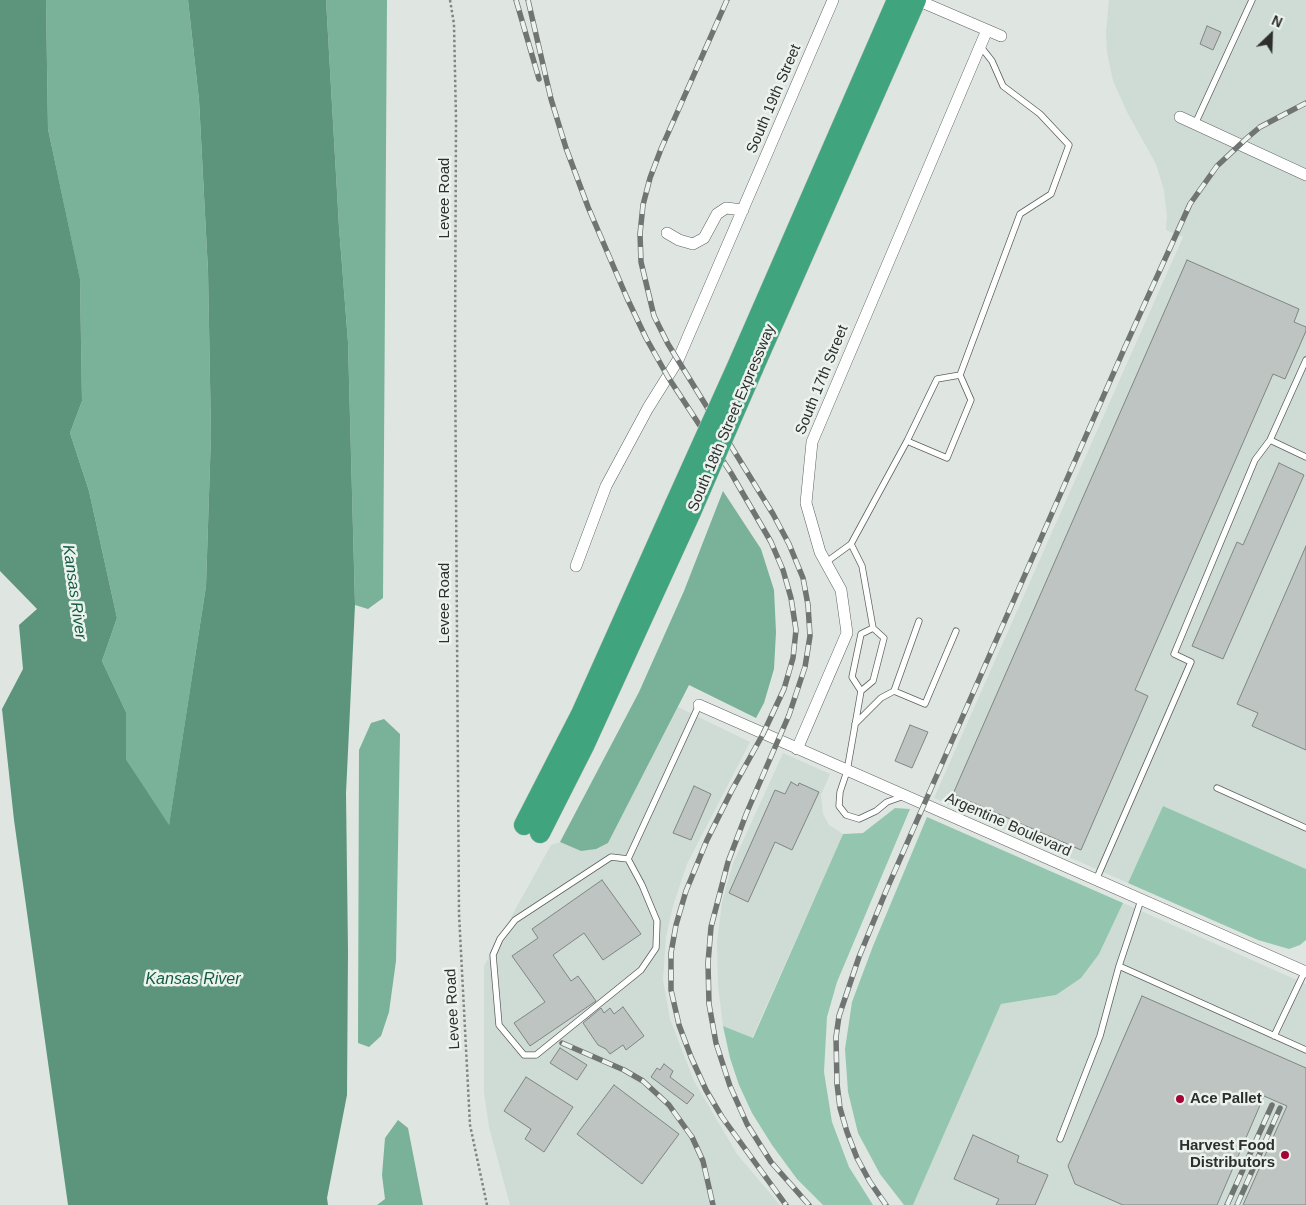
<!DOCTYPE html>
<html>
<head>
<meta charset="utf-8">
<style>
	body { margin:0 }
	#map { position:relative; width:1306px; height:1205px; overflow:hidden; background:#dfe6e2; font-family:Arial,sans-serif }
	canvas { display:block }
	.north { position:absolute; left:1246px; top:10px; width:50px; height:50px; -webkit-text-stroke:4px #ecf3ef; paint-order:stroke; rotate:24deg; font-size:14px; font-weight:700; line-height:20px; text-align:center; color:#2c2f2e }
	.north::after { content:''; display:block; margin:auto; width:18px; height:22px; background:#2c2f2e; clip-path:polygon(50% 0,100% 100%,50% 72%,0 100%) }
</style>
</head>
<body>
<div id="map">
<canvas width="1306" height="1205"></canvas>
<div class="north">N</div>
</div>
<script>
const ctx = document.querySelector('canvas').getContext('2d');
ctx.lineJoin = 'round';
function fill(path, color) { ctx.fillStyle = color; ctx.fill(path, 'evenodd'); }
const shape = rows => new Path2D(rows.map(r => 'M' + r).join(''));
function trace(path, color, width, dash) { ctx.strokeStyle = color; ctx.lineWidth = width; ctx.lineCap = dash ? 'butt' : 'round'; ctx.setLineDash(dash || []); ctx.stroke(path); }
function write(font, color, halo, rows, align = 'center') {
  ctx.font = font + ' Arial,sans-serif'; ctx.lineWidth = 5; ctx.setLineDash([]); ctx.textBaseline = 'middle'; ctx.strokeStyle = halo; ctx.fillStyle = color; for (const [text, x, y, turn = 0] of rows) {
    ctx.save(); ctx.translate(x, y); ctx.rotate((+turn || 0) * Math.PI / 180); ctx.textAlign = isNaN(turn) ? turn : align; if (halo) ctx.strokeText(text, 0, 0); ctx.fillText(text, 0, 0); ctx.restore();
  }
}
fill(shape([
	[1109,0,1306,0,1306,869,1163,806,1128,883,934,798,1183,237,1166,230,1167,217,1164,190,1156,164,1127,112,1113,81,1107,52,1106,32],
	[678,707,750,742,687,864,673,906,666,937,663,980,670,1019,694,1081,737,1154,780,1205,510,1205,489,1127,484,1092,484,966,551,845,560,842,581,851,608,843],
	[783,753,830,774,821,795,823,814,829,825,843,834,752,1038,723,1026,718,986,717,942,722,902,733,863],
	[1123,903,1306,984,1306,1205,913,1205,1001,1004,1056,995,1099,954]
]), '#cedcd5');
fill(shape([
	[1163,806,1306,869,1306,940,1300,945,1289,949,1258,940,1128,883],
	[895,808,910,809,837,982,827,1017,824,1072,832,1122,849,1167,873,1205,823,1205,797,1179,772,1145,752,1113,739,1085,730,1058,723,1026,753,1038,843,834,863,833],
	[927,817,1123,903,1099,954,1081,978,1056,995,1001,1004,913,1205,904,1205,880,1174,858,1133,848,1092,845,1049,852,1002,873,946]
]), '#94c6af');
fill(shape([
	[46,0,188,0,199,100,208,271,211,434,206,586,169,826,126,759,126,712,102,661,117,618,89,491,70,433,82,401,80,280,48,129],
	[326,0,387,0,383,598,368,609,355,605,348,342,339,227],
	[723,491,761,549,774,590,776,632,774,669,764,703,756,718,689,685,608,843,596,849,581,851,560,842,639,692,684,591],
	[384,719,400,734,396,961,389,1012,381,1036,369,1047,358,1043,359,750,371,723],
	[398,1120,408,1128,423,1205,377,1205,385,1199,382,1175,385,1138]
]), '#79b298');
fill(shape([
	[0,0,46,0,48,129,80,279,82,401,70,433,89,491,117,618,102,661,126,712,126,759,169,825,206,586,211,434,208,271,199,100,188,0,326,0,339,227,348,342,355,605,346,793,348,951,347,1095,327,1198,328,1205,68,1205,14,820,2,709,23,669,19,625,37,609,0,571]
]), '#5c957c');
const building = shape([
	[1207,26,1221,32,1213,50,1200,44,1207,26],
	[1187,260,1299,309,1294,322,1306,327,1306,331,1285,379,1273,374,1135,690,1148,696,1081,850,953,794,1187,260],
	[1279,463,1304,475,1223,659,1192,646,1237,542,1243,545,1279,463],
	[1306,546,1306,750,1252,726,1258,713,1237,704,1306,546],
	[910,725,928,732,912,768,895,761,910,725],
	[791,782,798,786,799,783,819,792,792,850,775,842,748,902,729,893,775,790,785,794,791,782],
	[694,786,711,794,691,840,673,833,694,786],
	[602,880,641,934,603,960,584,933,553,955,571,981,578,976,596,1001,530,1046,514,1023,545,1002,512,956,538,938,532,929,602,880],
	[1142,996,1306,1068,1306,1205,1243,1205,1287,1106,1264,1096,1217,1205,1123,1205,1075,1184,1068,1166,1142,996],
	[623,1007,644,1036,626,1050,623,1045,610,1054,606,1049,598,1045,583,1023,601,1008,604,1013,610,1008,614,1014,623,1007],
	[560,1048,587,1065,577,1080,550,1063,560,1048],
	[664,1064,673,1071,670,1077,694,1095,687,1104,651,1077,657,1068,660,1070,664,1064],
	[526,1077,573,1107,544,1152,525,1139,531,1129,504,1111,526,1077],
	[614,1085,679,1134,642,1184,577,1134,614,1085],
	[973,1135,1019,1156,1017,1162,1048,1175,1035,1205,996,1205,999,1199,954,1179,973,1135]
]);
fill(building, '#bec4c1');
trace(building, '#818683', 1);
const lane = shape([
	[1195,124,1252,0],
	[1270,440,1306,457],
	[907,441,947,458,971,400,960,375],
	[825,563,851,544],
	[861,691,852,677,861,634,873,628],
	[894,691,925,704,956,631],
	[855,724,881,698,894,691,919,621],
	[1217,788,1306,828],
	[904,796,887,802,876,811,859,819,846,815,839,806,840,792,847,771,861,691,873,681,884,638,873,628,862,566,851,544,907,441,937,379,960,375,1020,214,1051,194,1069,145,1040,114,1003,86,992,61,981,47],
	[628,859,611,857,515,920,500,939,493,955,499,1025,524,1055,536,1055,641,970,656,948,657,921,642,885,628,859,699,705],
	[1096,880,1191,662,1174,654,1255,460,1270,440,1306,360],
	[1141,900,1119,966,1306,1050],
	[1274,1036,1305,971],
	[1060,1139,1100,1036,1119,966]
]);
const street = shape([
	[917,0,1001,36],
	[1180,117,1306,175],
	[667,233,679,240,693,244,704,238,717,214,726,208,743,210],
	[576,566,606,486,648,408,678,360,833,0],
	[699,705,1306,972],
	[797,749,847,633,841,590,820,552,806,503,812,442,987,30]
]);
const highway = shape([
	[739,362,897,0],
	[753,369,916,0],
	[524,825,581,714,675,504],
	[540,833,584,746,691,512]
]);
trace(lane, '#5c615f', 7);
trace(street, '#5c615f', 12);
trace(highway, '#c0c1c0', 21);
trace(shape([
	[450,0,454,24,456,119,455,353,459,914,470,1125,487,1205]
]), '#808583', 2.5, [2.5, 2.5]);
trace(lane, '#fff', 5.5);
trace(street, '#fff', 11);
trace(highway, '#40a57e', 20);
const rail = shape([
	[516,0,539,79],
	[528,0,551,99,566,148,588,207,627,298,646,338,668,377,731,473,771,542,783,570,791,598,796,630,793,658,784,689,763,734,732,790,707,840,686,891,676,925,671,953,671,990,679,1025,691,1057,706,1090,722,1117,786,1205],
	[727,0,661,149,650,178,643,205,640,234,641,262,654,316,668,344,773,514,789,544,803,578,808,605,810,636,805,667,789,715,747,812,728,862,711,927,708,963,709,1004,716,1043,730,1086,747,1124,771,1162,809,1205],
	[562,1043,624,1070,643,1081,669,1105,692,1137,703,1161,713,1205],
	[886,1205,870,1182,857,1158,847,1132,840,1108,837,1084,836,1037,839,1016,859,957,886,891,1125,347,1190,204,1217,166,1247,138,1260,127,1306,103],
	[1227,1205,1272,1105],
	[1237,1205,1280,1108]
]);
trace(rail, '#707573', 5.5);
trace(rail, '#ecf3ef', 4, [11]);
const highwayBridge = shape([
	[675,504,739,362],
	[691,512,753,369]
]);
trace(highwayBridge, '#c0c1c0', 21, []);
trace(highwayBridge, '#40a57e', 20);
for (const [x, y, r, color] of [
	[1180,1099,5,"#a30436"],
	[1285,1155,5,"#a30436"]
]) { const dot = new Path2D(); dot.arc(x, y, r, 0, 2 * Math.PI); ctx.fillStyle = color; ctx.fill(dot); trace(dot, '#ecf3ef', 2); }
write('15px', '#2c2f2e', '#ecf3ef', [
	["South 19th Street",774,99,-67],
	["Levee Road",445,198,-90],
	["South 17th Street",822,380,-68],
	["South 18th Street Expressway",732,418,-67],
	["Levee Road",445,603,-90],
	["Argentine Boulevard",1008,825,24],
	["Levee Road",453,1009,-93]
]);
write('bold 15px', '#2c2f2e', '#ecf3ef', [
	["Ace Pallet",1190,1099],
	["Harvest Food",1275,1146,"right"],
	["Distributors",1275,1163,"right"]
], 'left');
write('italic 16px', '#155c43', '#ecf3ef', [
	["Kansas River",74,592,82],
	["Kansas River",193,980]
]);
</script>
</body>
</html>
